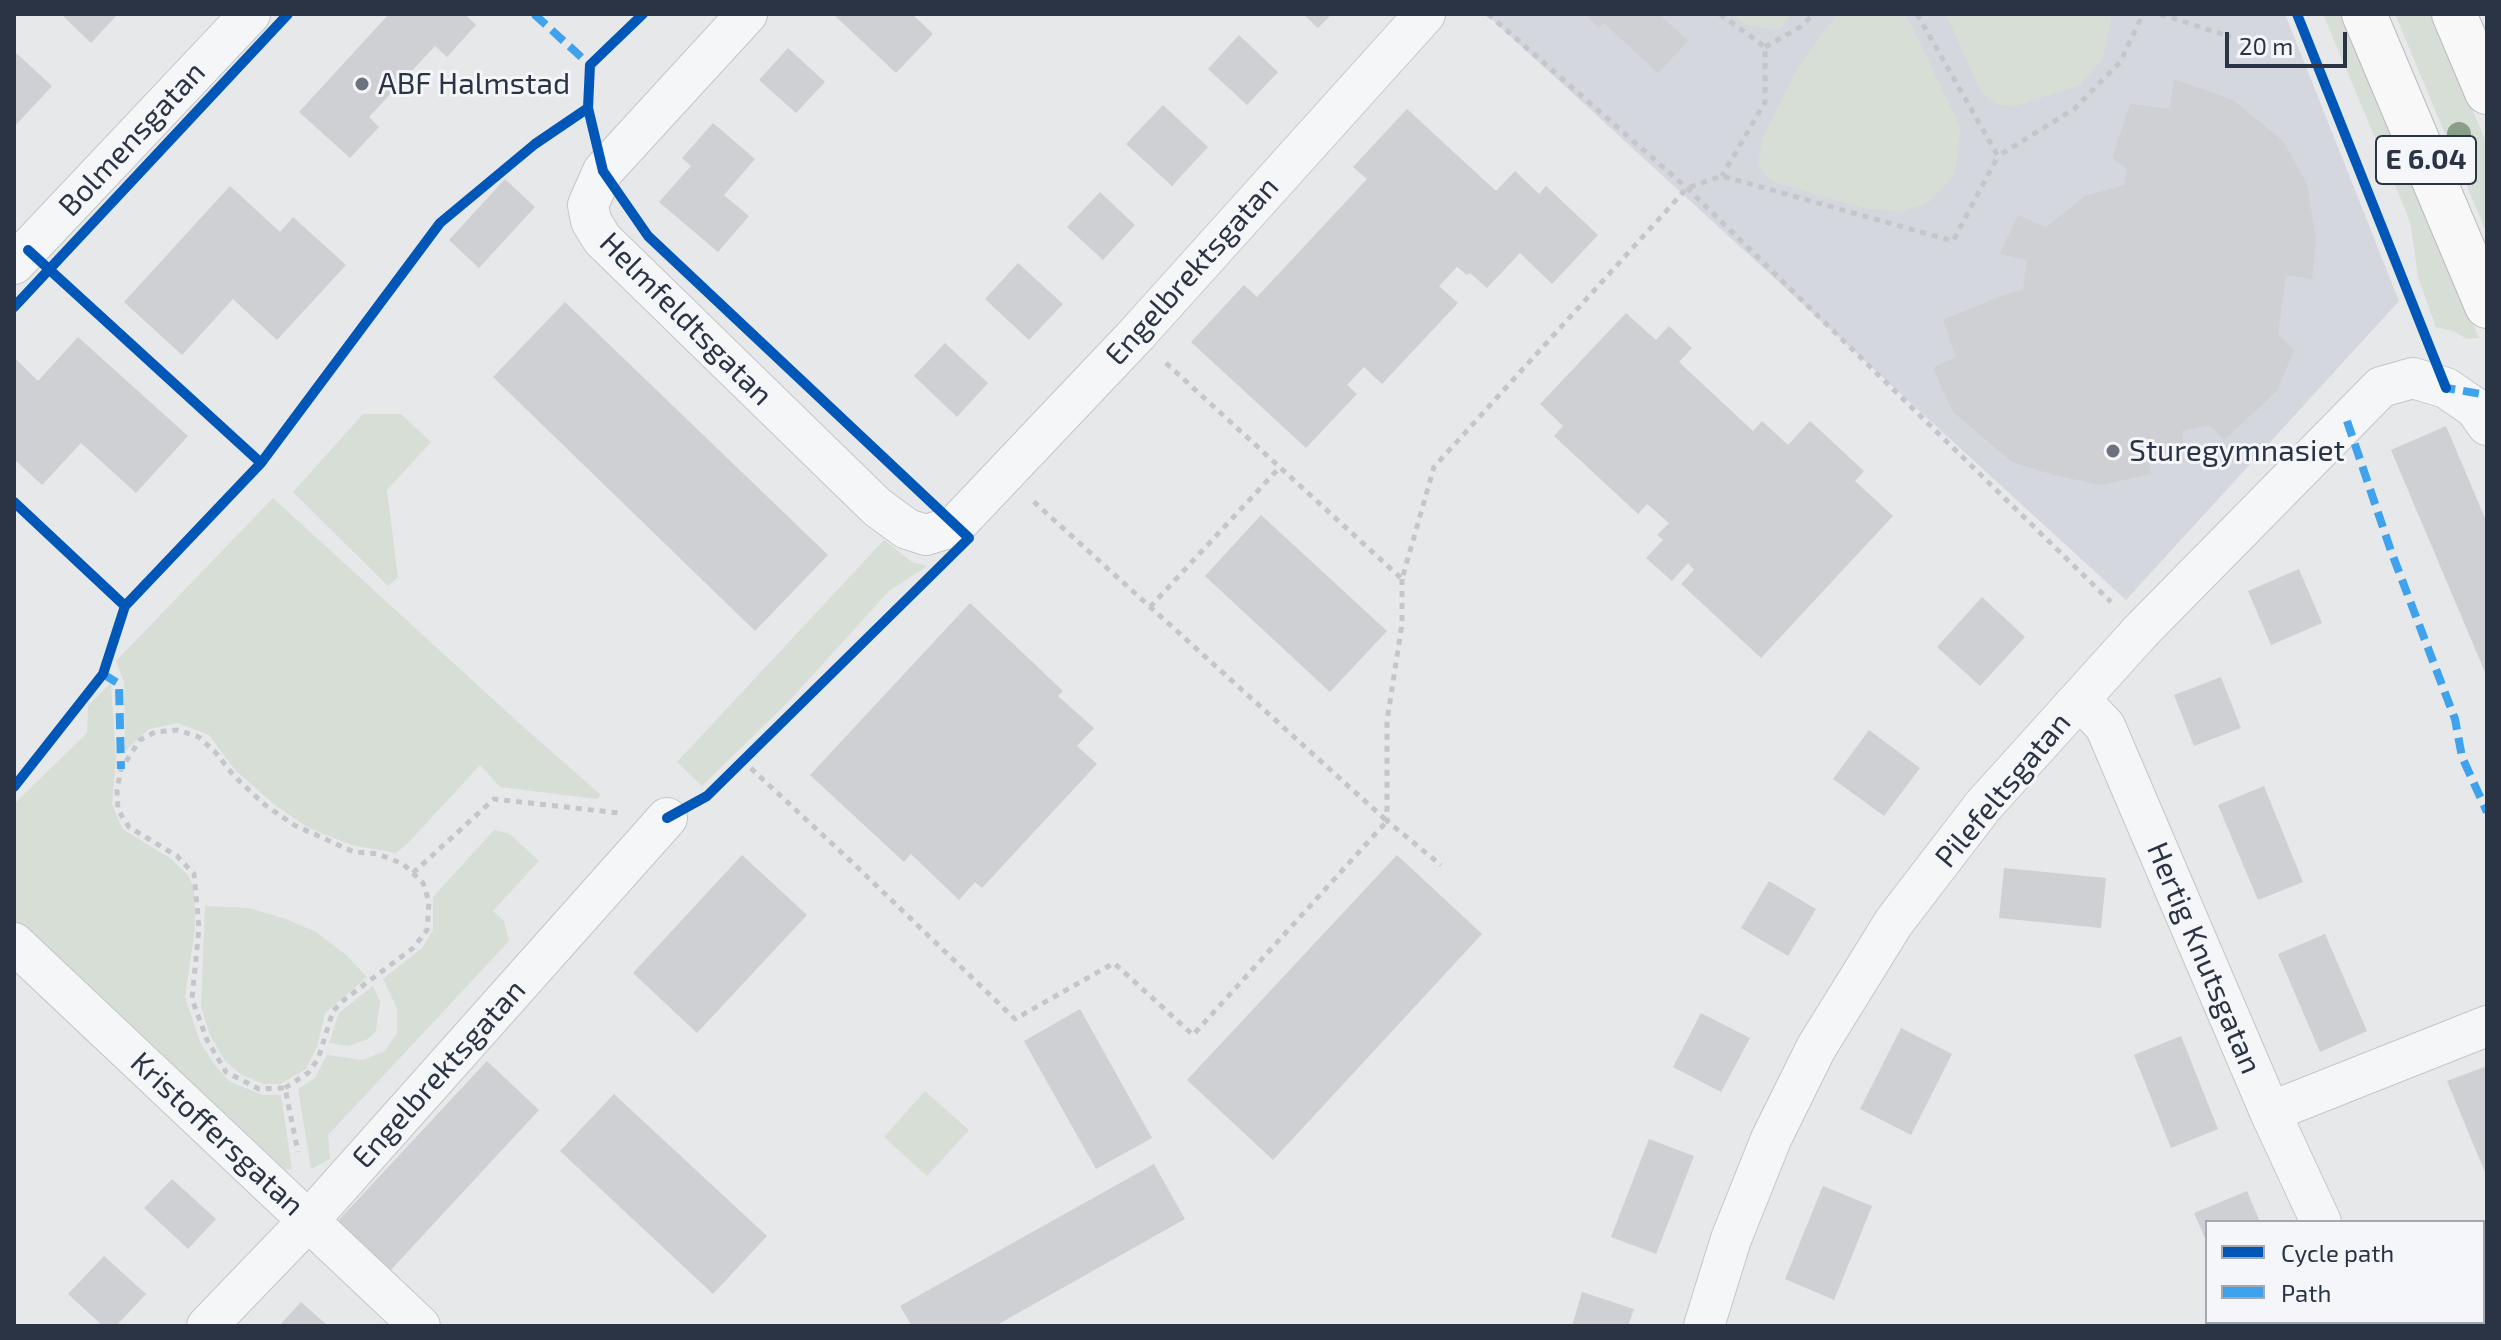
<!DOCTYPE html>
<html>
<head>
<meta charset="utf-8">
<style>
	body { margin:0 }
	#map { position:relative; width:2501px; height:1340px; overflow:hidden; background:#e6e8ea; font-family:"Exo 2",sans-serif }
	canvas { display:block }
	.frame { position:absolute; inset:0; border:16px solid #2b3445; pointer-events:none }
	.legend { position:absolute; left:2205px; top:1220px; width:280px; height:104px; box-sizing:border-box; background:#f4f6f9; border:2px solid #a4a8b1; margin:0; padding:10px 14px; list-style:none; font-size:24px; color:#2b3445 }
	.legend li { display:flex; align-items:center; gap:16px; height:40px }
	.legend b { width:40px; border:2px solid #a4a8b1 }
	.scale { position:absolute; left:2225px; top:32px; width:122px; height:36px; box-sizing:border-box; border:4px solid #2b3445; border-top:0; padding-left:10px; font-size:24px; line-height:28px; white-space:nowrap; color:#2b3445; -webkit-text-stroke:6px #f4f6f9; paint-order:stroke }
</style>
</head>
<body>
<div id="map">
<canvas width="2501" height="1340"></canvas>
<div class="frame"></div>
<ul class="legend">
<li><b style="height:10px;background:#0057b8"></b>Cycle path</li>
<li><b style="height:10px;background:#3ea3ec"></b>Path</li>
</ul>
<div class="scale">20 m</div>
</div>
<script>
const ctx = document.querySelector('canvas').getContext('2d');
ctx.lineJoin = 'round';
function fill(path, color) { ctx.fillStyle = color; ctx.fill(path, 'evenodd'); }
const shape = rows => new Path2D(rows.map(r => 'M' + r).join(''));
function trace(path, color, width, dash) { ctx.strokeStyle = color; ctx.lineWidth = width; ctx.lineCap = dash ? 'butt' : 'round'; ctx.setLineDash(dash || []); ctx.stroke(path); }
function write(font, color, halo, rows, align = 'center') {
  ctx.font = font + ' "Exo 2",sans-serif'; ctx.lineWidth = 6; ctx.setLineDash([]); ctx.textBaseline = 'middle'; ctx.strokeStyle = halo; ctx.fillStyle = color; for (const [text, x, y, turn = 0] of rows) {
    ctx.save(); ctx.translate(x, y); ctx.rotate((+turn || 0) * Math.PI / 180); ctx.textAlign = isNaN(turn) ? turn : align; if (halo) ctx.strokeText(text, 0, 0); ctx.fillText(text, 0, 0); ctx.restore();
  }
}
fill(shape([
	[1486,14,2285,14,2399,301,2126,600]
]), '#d4d7dd');
fill(shape([
	[1733,14,1791,14,1780,30,1744,25],
	[1837,14,1906,14,1961,128,1955,174,1928,203,1900,212,1867,209,1773,182,1762,172,1758,163,1762,139,1797,68],
	[1946,14,2112,14,2103,59,2080,85,2013,107,1996,104,1981,93],
	[2323,14,2343,14,2479,338,2467,339,2453,331,2436,327,2418,277,2411,226,2405,209],
	[2395,14,2433,14,2487,145,2487,234],
	[363,414,401,414,431,442,387,490,398,577,388,586,293,492],
	[273,498,519,723,601,795,597,799,500,787,480,765,409,842,396,853,351,845,307,827,275,805,235,770,209,735,178,723,149,729,125,751,124,682,116,661],
	[884,540,912,562,927,566,889,591,791,699,702,786,677,762],
	[111,683,116,762,112,803,118,819,123,829,171,859,188,875,194,889,195,928,185,997,200,1042,214,1064,230,1082,263,1095,281,1095,292,1169,285,1170,14,920,14,804,87,733,88,706],
	[494,830,510,834,539,861,493,911,504,921,509,941,328,1135,330,1159,311,1169,298,1089,315,1078,327,1055,363,1060,385,1051,397,1033,397,1008,383,979,422,948,433,930,433,897],
	[205,906,249,908,286,919,316,932,346,955,367,977,325,1013,317,1047,306,1069,280,1084,264,1084,242,1075,225,1061,210,1035,201,1007],
	[373,986,380,1001,376,1031,368,1039,348,1046,329,1043,339,1013],
	[925,1091,969,1130,927,1176,884,1137]
]), '#d6ded6');
fill(shape([
	[61,14,118,14,91,43],
	[389,14,465,14,476,25,447,57,435,46,369,117,379,127,350,158,299,112],
	[833,14,912,14,933,34,896,73],
	[1303,14,1332,14,1318,28],
	[1585,14,1659,14,1688,41,1658,73,1604,23,1599,28],
	[1239,35,1278,72,1247,105,1208,69],
	[788,48,825,82,796,113,759,80],
	[14,51,52,86,14,127],
	[2174,79,2233,100,2283,141,2307,184,2316,240,2312,279,2286,275,2278,334,2294,350,2277,391,2224,440,2210,425,2182,431,2184,448,2149,459,2151,474,2101,485,2054,475,2012,462,1953,412,1933,368,1956,357,1943,320,2003,295,2023,290,2027,260,2000,254,2018,215,2046,227,2085,196,2124,185,2127,169,2112,158,2130,104,2170,109],
	[1163,105,1208,147,1172,186,1126,144],
	[1407,109,1496,191,1515,171,1539,194,1546,186,1598,235,1552,284,1520,253,1487,288,1470,273,1467,275,1457,267,1439,286,1458,303,1382,384,1364,367,1347,385,1357,394,1306,448,1191,342,1244,285,1257,297,1367,179,1353,167],
	[713,123,755,159,724,195,749,216,718,252,659,202,691,166,682,158],
	[505,179,535,207,479,268,449,240],
	[230,186,280,232,293,217,346,265,277,340,233,299,182,355,124,302],
	[1100,192,1135,225,1103,260,1067,227],
	[1018,263,1063,304,1029,340,985,299],
	[565,302,828,555,755,631,493,377],
	[1626,313,1656,340,1669,326,1692,348,1679,362,1753,431,1762,421,1788,445,1810,421,1864,471,1855,481,1893,516,1761,658,1681,584,1694,570,1688,563,1672,581,1646,558,1663,540,1657,535,1669,523,1647,504,1638,514,1554,436,1563,426,1540,404],
	[78,337,188,436,136,493,81,443,42,485,14,459,14,361,16,359,38,381],
	[945,343,988,383,957,417,914,376],
	[2446,426,2487,523,2487,677,2391,450],
	[1261,515,1387,631,1330,692,1205,576],
	[2299,569,2322,623,2271,645,2248,591],
	[1982,597,2025,637,1980,686,1937,647],
	[970,603,1063,691,1058,696,1094,728,1077,746,1097,764,982,888,975,882,959,900,911,854,904,862,810,775],
	[2221,677,2241,728,2194,746,2174,695],
	[1869,730,1920,768,1884,816,1833,779],
	[2264,786,2303,882,2258,900,2218,805],
	[742,855,807,915,697,1033,633,973],
	[1397,855,1482,934,1273,1160,1187,1080],
	[2004,868,2106,878,2101,928,1999,918],
	[1769,881,1816,909,1788,956,1741,928],
	[2325,934,2367,1031,2320,1052,2278,954],
	[1080,1009,1152,1138,1096,1169,1024,1041],
	[1701,1013,1750,1038,1721,1092,1673,1067],
	[1901,1028,1952,1054,1911,1135,1860,1109],
	[2181,1036,2218,1129,2171,1148,2134,1055],
	[487,1061,539,1110,389,1272,336,1223],
	[2487,1066,2487,1177,2447,1081],
	[614,1094,767,1236,713,1294,560,1151],
	[1649,1139,1694,1156,1656,1254,1611,1237],
	[1154,1164,1185,1219,995,1326,912,1326,900,1306],
	[172,1179,216,1219,188,1249,144,1208],
	[1823,1186,1872,1206,1834,1300,1785,1279],
	[2247,1191,2260,1222,2207,1222,2207,1243,2194,1213],
	[104,1256,146,1294,116,1326,103,1326,68,1294],
	[1582,1292,1634,1309,1628,1326,1572,1326],
	[301,1302,328,1326,279,1326],
	[2240,1322,2302,1322,2303,1326,2241,1326]
]), '#ced0d3');
const street = shape([
	[747,14,603,171,588,205,591,221,602,239,877,507,907,529,926,535,955,526,1136,335,1425,14],
	[14,264,250,14],
	[2080,700,2105,726,2270,1112,2321,1222],
	[14,943,420,1326],
	[2270,1112,2487,1026],
	[2367,1322,2369,1326],
	[207,1326,309,1220,667,818],
	[1704,1326,1731,1239,1771,1139,1816,1048,1894,922,1983,806,2141,631,2381,387,2413,378,2446,388,2475,408,2487,425]
]);
const highway = shape([
	[2364,14,2487,306],
	[2454,14,2487,92]
]);
trace(street, '#c4c6c8', 42);
trace(highway, '#b8bbbf', 46);
trace(shape([
	[1488,14,1687,188,2111,602],
	[1720,14,1765,47,1765,102,1722,176],
	[1917,14,1998,156,2074,109,2120,62,2143,14],
	[2160,14,2231,37],
	[1765,47,1800,27,1814,14],
	[1166,363,1402,579,1434,467,1687,188,1722,176,1953,241,1998,156],
	[1402,579,1402,624,1387,721,1387,821,1441,865],
	[1150,607,1280,467],
	[742,760,855,865,1015,1019,1114,963,1193,1035,1387,821,1033,501],
	[413,873,494,799,619,813],
	[285,1088,308,1073,318,1059,333,1011,345,999,413,948,427,930,429,902,423,883,403,864,378,854,354,852,294,825,265,805,234,776,216,753,199,737,178,730,155,732,140,740,121,769,117,790,118,810,129,827,177,856,194,874,199,928,192,999,207,1040,226,1072,259,1089,285,1088,298,1152]
]), '#c5c6ca', 5, [6, 6]);
trace(street, '#f5f6f7', 40);
trace(highway, '#f8f8f8', 44);
trace(shape([
	[534,14,590,65],
	[2443,382,2446,388,2487,395],
	[2347,421,2391,551,2455,719,2462,757,2487,812],
	[103,674,119,684,121,769]
]), '#3ea3ec', 8, [16, 8]);
trace(shape([
	[2297,14,2446,388],
	[588,108,603,171,648,236,969,538,707,796,667,818],
	[28,250,261,463,440,223,535,144,588,108,590,65,643,14],
	[14,307,288,14],
	[14,502,125,606,103,674,14,787],
	[125,606,261,463]
]), '#0057b8', 10);
ctx.fillStyle = '#8a9e88';
for (const [x, y] of [
	[2459,134]
]) { ctx.beginPath(); ctx.arc(x, y, 12, 0, 2 * Math.PI); ctx.fill(); }
for (const [x, y, r, color] of [
	[362,84,8,"#6c737f"],
	[2113,451,8,"#6c737f"]
]) { const dot = new Path2D(); dot.arc(x, y, r, 0, 2 * Math.PI); ctx.fillStyle = color; ctx.fill(dot); trace(dot, '#f4f6f9', 3); }
for (const [x, y, w] of [
	[2426,160,100]
]) { const box = new Path2D(); box.roundRect(x - w / 2, y - 24, w, 48, 6); ctx.fillStyle = '#f4f6f9'; ctx.fill(box); trace(box, '#2b3445', 2); }
write('bold 28px', '#2b3445', null, [
	["E 6.04",2426,160]
]);
write('30px', '#2b3445', '#f4f6f9', [
	["ABF Halmstad",378,84],
	["Sturegymnasiet",2129,451]
], 'left');
write('30px', '#2b3445', '#f4f6f9', [
	["Bolmensgatan",132,139,-47],
	["Engelbrektsgatan",1192,271,-48],
	["Helmfeldtsgatan",686,319,45],
	["Pilefeltsgatan",2003,790,-50],
	["Hertig Knutsgatan",2204,958,67],
	["Engelbrektsgatan",439,1074,-48],
	["Kristoffersgatan",217,1134,43]
]);
</script>
</body>
</html>
